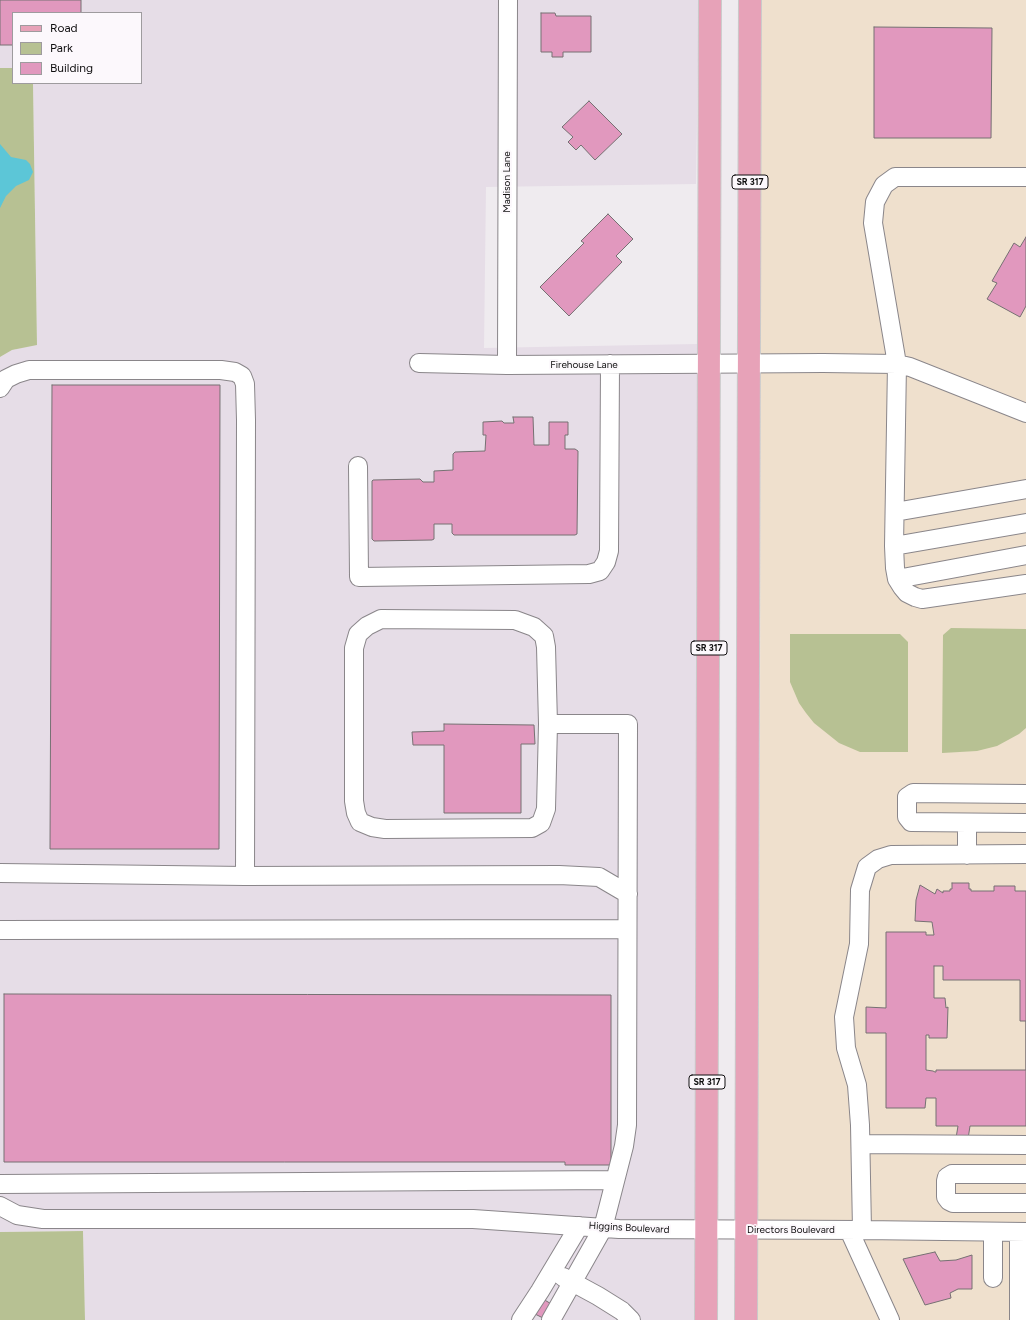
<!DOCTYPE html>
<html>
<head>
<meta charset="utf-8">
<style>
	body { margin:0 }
	#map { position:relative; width:1026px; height:1320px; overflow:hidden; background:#efebef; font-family:Figtree,sans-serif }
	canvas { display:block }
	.legend { position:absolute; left:12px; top:12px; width:130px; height:72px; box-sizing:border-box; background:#fcf8fc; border:1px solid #9e9b9e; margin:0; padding:5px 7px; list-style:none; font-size:12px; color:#100f10 }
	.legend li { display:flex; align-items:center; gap:8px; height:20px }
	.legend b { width:20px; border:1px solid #9e9b9e }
</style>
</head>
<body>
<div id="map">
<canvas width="1026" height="1320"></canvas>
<ul class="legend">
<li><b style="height:5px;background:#e7a2b8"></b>Road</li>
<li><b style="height:11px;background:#b7c193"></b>Park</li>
<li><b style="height:11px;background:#e198be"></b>Building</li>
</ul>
</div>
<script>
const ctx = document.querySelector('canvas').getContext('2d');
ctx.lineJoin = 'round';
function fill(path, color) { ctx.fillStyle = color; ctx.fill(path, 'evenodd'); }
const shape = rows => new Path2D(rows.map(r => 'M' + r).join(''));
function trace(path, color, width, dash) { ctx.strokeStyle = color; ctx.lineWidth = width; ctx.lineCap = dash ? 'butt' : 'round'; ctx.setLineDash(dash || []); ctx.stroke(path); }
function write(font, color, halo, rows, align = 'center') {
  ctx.font = font + ' Figtree,sans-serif'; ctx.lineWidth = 4; ctx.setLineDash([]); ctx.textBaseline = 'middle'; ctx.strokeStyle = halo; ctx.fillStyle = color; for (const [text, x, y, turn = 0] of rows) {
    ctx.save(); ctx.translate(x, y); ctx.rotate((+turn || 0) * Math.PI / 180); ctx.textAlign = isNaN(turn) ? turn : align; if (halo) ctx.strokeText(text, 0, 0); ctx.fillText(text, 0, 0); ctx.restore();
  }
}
fill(shape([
	[0,0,699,0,696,184,486,187,484,348,697,344,708,1320,85,1320,83,1231,0,1232,0,357,12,350,37,344,33,83,141,83,141,13,13,13,13,68,0,68]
]), '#e6dde7');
fill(shape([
	[761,0,1026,0,1026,1320,757,1320,760,769]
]), '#efe0cd');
fill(shape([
	[0,68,13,68,13,83,33,83,37,345,12,350,0,357],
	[951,628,1026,629,1026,728,1019,734,997,746,977,751,942,753,943,635],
	[790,634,900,634,908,642,908,752,860,752,839,743,814,723,806,713,799,703,790,682],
	[83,1231,85,1320,0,1320,0,1232]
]), '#b7c193');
fill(shape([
	[0,144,11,157,26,160,30,164,33,172,29,180,16,186,6,196,0,208]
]), '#5cc6d7');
const building = shape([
	[0,0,81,0,81,13,13,13,13,45,0,45,0,0],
	[541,13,555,13,556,16,591,16,591,52,563,52,563,57,552,57,552,52,541,52,541,13],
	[874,27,992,28,991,138,874,138,874,27],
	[589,101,622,134,595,160,581,145,576,150,568,142,573,137,562,127,589,101],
	[608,214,633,239,616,256,622,262,569,316,540,287,584,243,581,241,608,214],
	[1026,237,1026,306,1020,317,987,299,997,283,992,281,1014,243,1020,247,1026,237],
	[52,385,220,385,219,849,50,849,52,385],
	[513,417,533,417,534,445,549,445,549,422,568,422,568,435,565,435,565,449,575,449,578,451,577,534,575,535,454,535,452,533,452,524,434,524,434,539,432,540,374,541,372,539,372,481,373,480,420,479,423,482,434,482,434,471,453,470,453,454,455,452,485,451,486,435,483,435,483,422,502,421,504,423,514,423,513,417],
	[444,724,534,725,535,744,521,744,521,813,444,813,444,745,413,745,412,732,444,731,444,724],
	[952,883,969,883,969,889,971,889,971,891,994,891,994,886,1015,886,1015,891,1026,891,1026,1126,970,1126,968,1139,956,1138,958,1126,936,1126,936,1098,926,1098,925,1108,886,1108,886,1033,866,1033,866,1007,886,1008,886,932,926,932,926,935,934,935,932,922,915,921,916,900,920,885,935,894,937,889,943,893,943,891,950,891,950,889,952,889,952,883],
	[934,966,943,966,943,980,1020,980,1020,1021,1026,1021,1026,1070,936,1070,936,1072,935,1072,933,1071,926,1070,926,1035,929,1035,929,1038,947,1038,948,1007,946,1008,945,998,934,998,934,966],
	[4,994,611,995,611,1165,565,1165,565,1162,4,1162,4,994],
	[935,1252,940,1261,956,1260,972,1255,972,1289,958,1289,950,1293,951,1298,925,1305,903,1259,935,1252],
	[543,1299,553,1305,545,1319,535,1314,543,1299]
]);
fill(building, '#e198be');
trace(building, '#767173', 1);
const minor = shape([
	[1026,177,895,177,884,185,875,202,873,223,897,364,894,546,895,568,897,579,902,587,907,593,915,597,922,599,1026,584],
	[419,363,507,365,823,363,897,364,910,367,1026,413],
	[507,365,508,0],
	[0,388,6,379,16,374,29,370,221,370,235,372,242,376,245,384,246,420,245,876,559,875,599,877,628,894],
	[358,466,359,577,589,574,600,571,606,562,609,551,610,364],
	[895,512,1026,489],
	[894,546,1026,523],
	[897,579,1026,555],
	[548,724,546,647,544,636,534,627,515,620,381,619,367,626,358,634,354,648,354,801,356,813,360,822,372,827,385,829,532,828,541,823,546,809,548,724,628,724,627,1125,624,1146,603,1228,551,1320],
	[1026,794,913,793,907,797,907,817,911,822,1026,823],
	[1026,854,891,855,878,859,867,867,860,890,859,944,844,1017,846,1048,857,1085,860,1125,862,1230,1026,1232],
	[967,855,967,823],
	[0,873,245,876],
	[0,930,627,929],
	[861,1144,1026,1145],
	[1026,1174,952,1174,947,1177,946,1181,946,1197,949,1201,953,1203,1026,1203],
	[0,1184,615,1180],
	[0,1206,17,1215,43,1219,473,1219,619,1229,862,1230],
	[849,1230,890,1320],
	[993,1232,993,1278],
	[1019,1232,1019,1320],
	[563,1277,598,1296,622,1311,631,1320],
	[521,1320,540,1291,579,1226]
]);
const major = shape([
	[706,1320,710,0],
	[746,1320,750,0]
]);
trace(minor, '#8a868a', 20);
trace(major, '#cacaca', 24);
trace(minor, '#fff', 18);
trace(major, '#e7a2b8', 22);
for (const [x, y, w] of [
	[750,182,36],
	[709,648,36],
	[707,1082,36]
]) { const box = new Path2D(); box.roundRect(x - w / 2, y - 7, w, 14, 3); ctx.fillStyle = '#fcf8fc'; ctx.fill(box); trace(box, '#100f10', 1); }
write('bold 9px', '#100f10', null, [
	["SR 317",750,182],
	["SR 317",709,648],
	["SR 317",707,1082]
]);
write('10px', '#100f10', '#fcf8fc', [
	["Madison Lane",507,182,-90],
	["Firehouse Lane",584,365],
	["Higgins Boulevard",629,1228,3],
	["Directors Boulevard",791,1230]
]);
</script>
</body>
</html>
